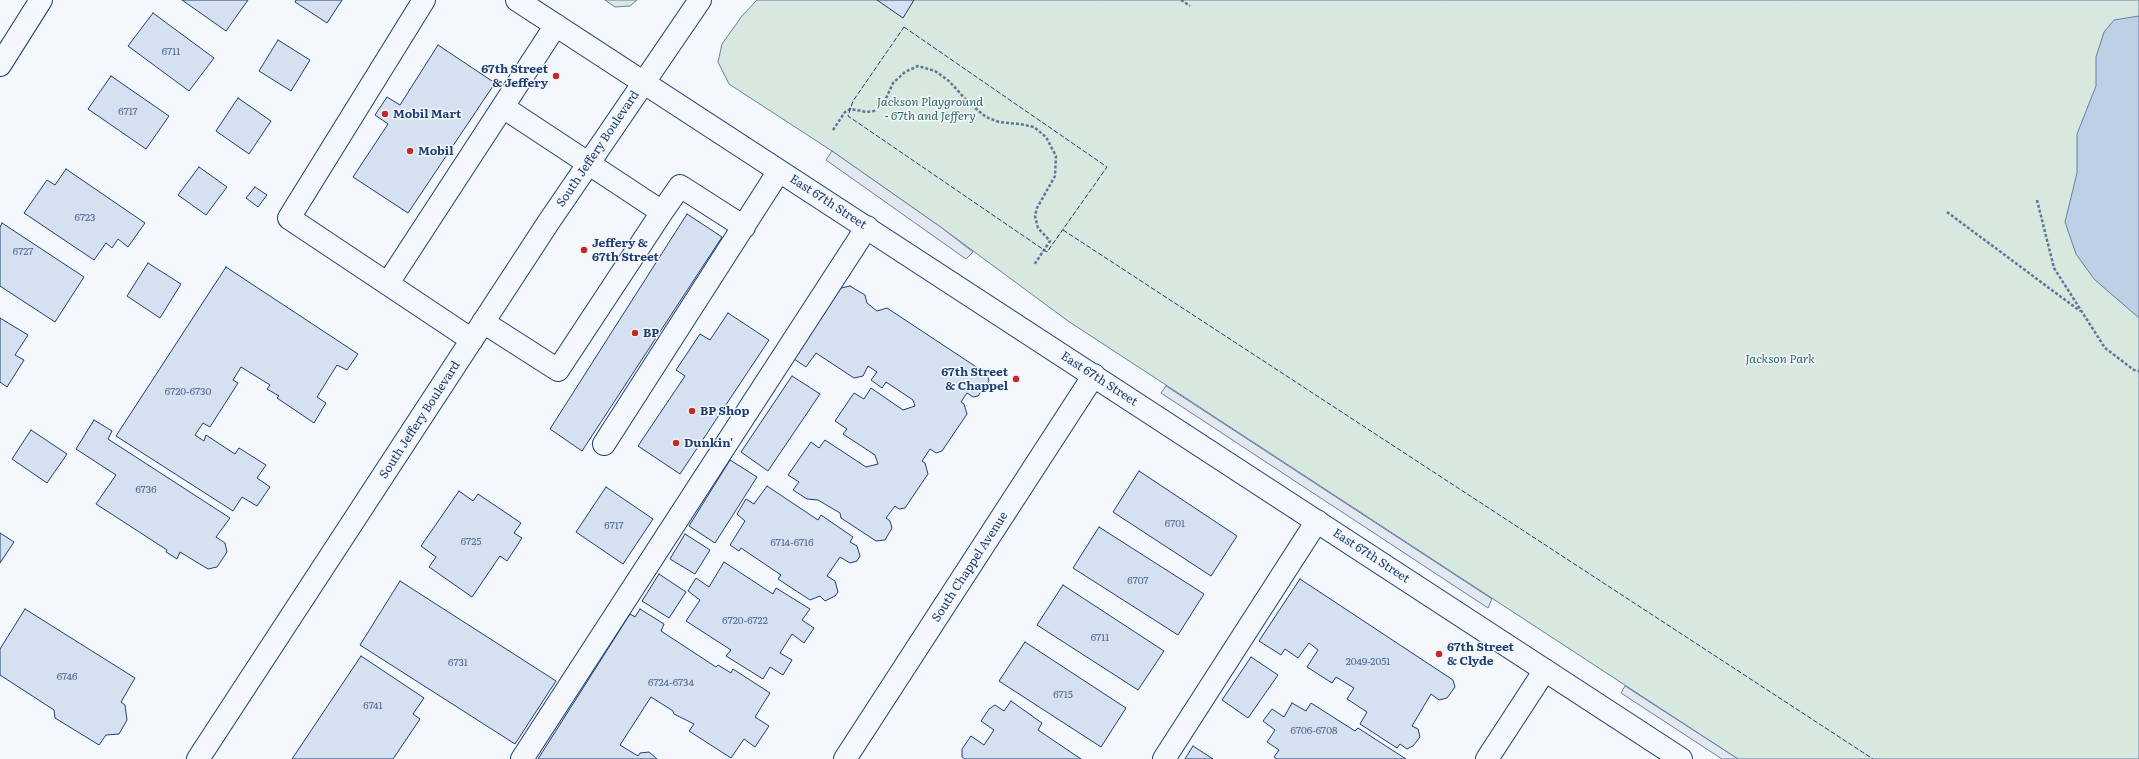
<!DOCTYPE html>
<html>
<head>
<meta charset="utf-8">
<style>
	body { margin:0 }
	canvas { display:block; background:#f4f7fb }
</style>
</head>
<body>
<canvas width="2139" height="759"></canvas>
<script>
const ctx = document.querySelector('canvas').getContext('2d');
ctx.lineJoin = 'round';
function fill(path, color) { ctx.fillStyle = color; ctx.fill(path, 'evenodd'); }
const shape = rows => new Path2D(rows.map(r => 'M' + r).join(''));
function trace(path, color, width, dash) { ctx.strokeStyle = color; ctx.lineWidth = width; ctx.lineCap = dash ? 'butt' : 'round'; ctx.setLineDash(dash || []); ctx.stroke(path); }
function write(font, color, halo, rows, align = 'center') {
  ctx.font = font + ' Literata,serif'; ctx.lineWidth = 3; ctx.setLineDash([]); ctx.textBaseline = 'middle'; ctx.strokeStyle = halo; ctx.fillStyle = color; for (const [text, x, y, turn = 0] of rows) {
    ctx.save(); ctx.translate(x, y); ctx.rotate((+turn || 0) * Math.PI / 180); ctx.textAlign = isNaN(turn) ? turn : align; if (halo) ctx.strokeText(text, 0, 0); ctx.fillText(text, 0, 0); ctx.restore();
  }
}
const green = shape([
	[605,0,637,0,630,6,615,7,605,0],
	[757,0,2139,0,2139,759,1738,759,1068,321,942,228,832,151,729,84,718,62,722,44,742,16,757,0]
]);
fill(green, '#d7e8df');
trace(green, '#687fa3', 1);
const parking = shape([
	[832,151,942,228,973,252,966,259,826,160,832,151],
	[1166,386,1492,599,1488,608,1161,393,1166,386],
	[1625,686,1738,759,1722,759,1621,693,1625,686]
]);
fill(parking, '#e3e8f0');
trace(parking, '#687fa3', 1);
const water = shape([
	[2139,16,2139,318,2094,279,2076,254,2065,222,2077,173,2077,134,2096,86,2096,57,2104,32,2114,20,2139,16]
]);
fill(water, '#bed0e5');
trace(water, '#687fa3', 1);
const building = shape([
	[182,0,248,0,226,31,182,0],
	[296,0,342,0,327,23,295,2,296,0],
	[877,0,914,0,903,18,877,0],
	[153,13,214,58,189,91,128,46,153,13],
	[278,40,310,60,291,91,259,71,278,40],
	[438,45,495,83,408,213,353,177,388,124,375,115,387,97,400,105,438,45],
	[111,76,169,116,146,149,88,109,111,76],
	[238,98,271,121,249,154,216,131,238,98],
	[199,167,227,187,206,215,178,195,199,167],
	[66,169,145,223,128,247,118,239,112,248,106,243,94,260,24,213,47,180,55,185,66,169],
	[255,187,267,195,258,207,246,198,255,187],
	[687,214,722,237,582,451,550,429,687,214],
	[2,223,84,277,55,322,0,286,0,227,2,223],
	[148,263,181,284,160,318,127,296,148,263],
	[226,267,358,354,347,370,337,365,317,397,326,403,314,423,277,398,279,396,267,389,270,385,241,367,233,380,238,383,210,427,203,423,195,435,204,441,206,435,235,454,239,448,266,465,257,478,270,487,257,506,242,497,233,511,116,436,226,267],
	[850,286,865,295,867,303,877,311,887,308,987,374,989,381,978,396,973,397,967,393,961,402,964,404,967,414,942,451,936,453,930,449,922,461,925,463,928,474,905,508,899,509,895,506,886,518,890,521,892,528,885,540,876,541,841,518,840,513,818,500,807,499,793,490,799,482,788,475,811,442,819,448,825,440,866,467,878,464,875,455,843,434,847,429,835,421,854,393,864,399,871,388,903,410,915,406,913,400,886,382,882,388,871,380,877,372,868,366,863,376,854,378,816,353,806,367,794,359,841,288,850,286],
	[728,313,769,340,680,474,638,446,685,376,676,370,700,334,710,340,728,313],
	[0,318,28,335,15,355,24,360,7,387,0,382,0,318],
	[792,376,820,394,768,471,741,452,792,376],
	[94,420,112,431,108,439,230,518,216,537,225,543,227,552,217,567,208,569,180,552,177,559,166,552,167,550,96,504,116,475,76,449,94,420],
	[31,430,67,454,47,483,12,459,31,430],
	[730,460,757,477,715,543,689,526,730,460],
	[1139,471,1237,536,1211,576,1113,512,1139,471],
	[767,486,818,520,821,515,853,537,850,542,857,546,860,556,857,561,850,563,840,557,827,576,835,581,838,592,835,596,825,601,820,596,810,600,778,579,781,575,741,548,739,551,730,545,745,521,737,514,746,499,754,504,767,486],
	[606,487,653,519,623,564,576,532,606,487],
	[459,491,473,501,478,494,521,523,514,533,522,538,507,561,500,556,472,597,429,567,436,557,421,546,459,491],
	[1099,527,1204,594,1178,635,1073,568,1099,527],
	[0,533,14,542,0,563,0,533],
	[685,534,710,550,695,574,670,559,685,534],
	[724,562,773,594,776,588,810,609,802,620,814,628,804,643,792,634,780,653,792,660,783,675,770,667,763,679,726,656,731,650,686,621,700,600,688,591,696,578,709,587,724,562],
	[659,574,686,592,669,618,642,601,659,574],
	[1300,579,1453,680,1455,687,1447,698,1439,700,1431,694,1412,726,1418,729,1420,737,1413,746,1407,749,1400,744,1397,748,1360,724,1367,712,1347,699,1354,688,1336,677,1332,683,1307,667,1318,650,1309,643,1298,658,1285,649,1281,655,1259,641,1300,579],
	[400,581,556,681,515,744,360,645,400,581],
	[1063,585,1164,651,1138,690,1037,625,1063,585],
	[25,609,135,678,121,702,125,705,127,720,119,734,106,735,99,745,55,718,54,710,0,675,0,649,25,609],
	[640,609,664,624,661,631,716,667,718,665,731,673,733,669,770,693,755,717,769,726,755,747,744,739,731,758,689,731,694,724,674,714,673,711,651,697,620,745,638,756,640,753,649,752,657,759,538,759,630,614,635,617,640,609],
	[1025,642,1126,708,1101,747,999,681,1025,642],
	[361,656,424,698,413,714,420,719,393,759,292,759,361,656],
	[1251,657,1278,675,1248,718,1222,700,1251,657],
	[1011,701,1042,723,1038,730,1081,759,965,759,962,757,962,749,971,736,984,745,994,730,981,721,989,709,995,705,1004,711,1011,701],
	[1292,703,1306,711,1311,703,1355,731,1358,728,1406,759,1277,759,1274,757,1279,750,1267,742,1275,730,1263,721,1272,709,1284,717,1292,703],
	[1193,746,1213,759,1185,759,1193,746]
]);
fill(building, '#d5e0f0');
trace(building, '#1d3f73', 1);
const minor = shape([
	[424,0,289,218,472,340],
	[517,0,1681,759],
	[0,65,41,0],
	[503,107,662,212,680,186,744,227],
	[388,283,556,25],
	[483,322,558,370,662,212],
	[604,444,779,171],
	[198,759,548,223,700,0],
	[522,759,867,227],
	[845,759,1094,375],
	[1164,759,1317,521],
	[1487,759,1545,670]
]);
trace(minor, '#1d3f73', 24);
trace(shape([
	[1181,0,1190,6],
	[833,130,845,112,850,109,867,112,874,111,883,105,893,83,905,72,918,66,935,71,949,81,969,103,986,117,999,122,1020,124,1034,127,1046,137,1056,156,1055,176,1037,208,1035,216,1038,228,1050,241,1034,265],
	[2037,200,2054,268,2105,348,2134,370,2139,371],
	[1947,212,2080,311]
]), '#5e769c', 2.5, [3, 2]);
trace(minor, '#f4f7fb', 22);
trace(shape([
	[904,27,1107,167,1047,252,848,116,853,101,904,27],
	[1063,230,1873,759]
]), '#1d3f73', 1, [5, 2]);
for (const [x, y, r, color] of [
	[556,76,4,"#c62828"],
	[385,114,4,"#c62828"],
	[410,151,4,"#c62828"],
	[584,250,4,"#c62828"],
	[635,333,4,"#c62828"],
	[1016,379,4,"#c62828"],
	[692,411,4,"#c62828"],
	[676,443,4,"#c62828"],
	[1439,654,4,"#c62828"]
]) { const dot = new Path2D(); dot.arc(x, y, r, 0, 2 * Math.PI); ctx.fillStyle = color; ctx.fill(dot); trace(dot, '#f4f7fb', 1.5); }
write('10px', '#4b6792', null, [
	["6711",171,52],
	["6717",128,112],
	["6723",85,218],
	["6727",23,252],
	["6720-6730",188,392],
	["6736",146,490],
	["6701",1175,524],
	["6717",614,526],
	["6725",471,542],
	["6714-6716",792,543],
	["6707",1138,581],
	["6720-6722",745,621],
	["6711",1100,638],
	["2049-2051",1368,662],
	["6731",458,663],
	["6746",67,677],
	["6724-6734",671,683],
	["6715",1063,695],
	["6741",373,706],
	["6706-6708",1314,731]
]);
write('bold 12px', '#1d3f73', '#f4f7fb', [
	["67th Street",548,69,"right"],
	["& Jeffery",548,83,"right"],
	["Mobil Mart",393,114],
	["Mobil",418,151],
	["Jeffery &",592,243],
	["67th Street",592,257],
	["BP",643,333],
	["67th Street",1008,372,"right"],
	["& Chappel",1008,386,"right"],
	["BP Shop",700,411],
	["Dunkin'",684,443],
	["67th Street",1447,647],
	["& Clyde",1447,661]
], 'left');
write('italic 12px', '#2c6c60', '#f4f7fb', [
	["Jackson Playground",930,102],
	["- 67th and Jeffery",930,116],
	["Jackson Park",1780,359]
]);
write('12px', '#1d3f73', '#f4f7fb', [
	["South Jeffery Boulevard",598,149,-56],
	["East 67th Street",828,202,33],
	["East 67th Street",1099,379,33],
	["South Jeffery Boulevard",420,420,-57],
	["East 67th Street",1371,556,33],
	["South Chappel Avenue",970,567,-57]
]);
</script>
</body>
</html>
